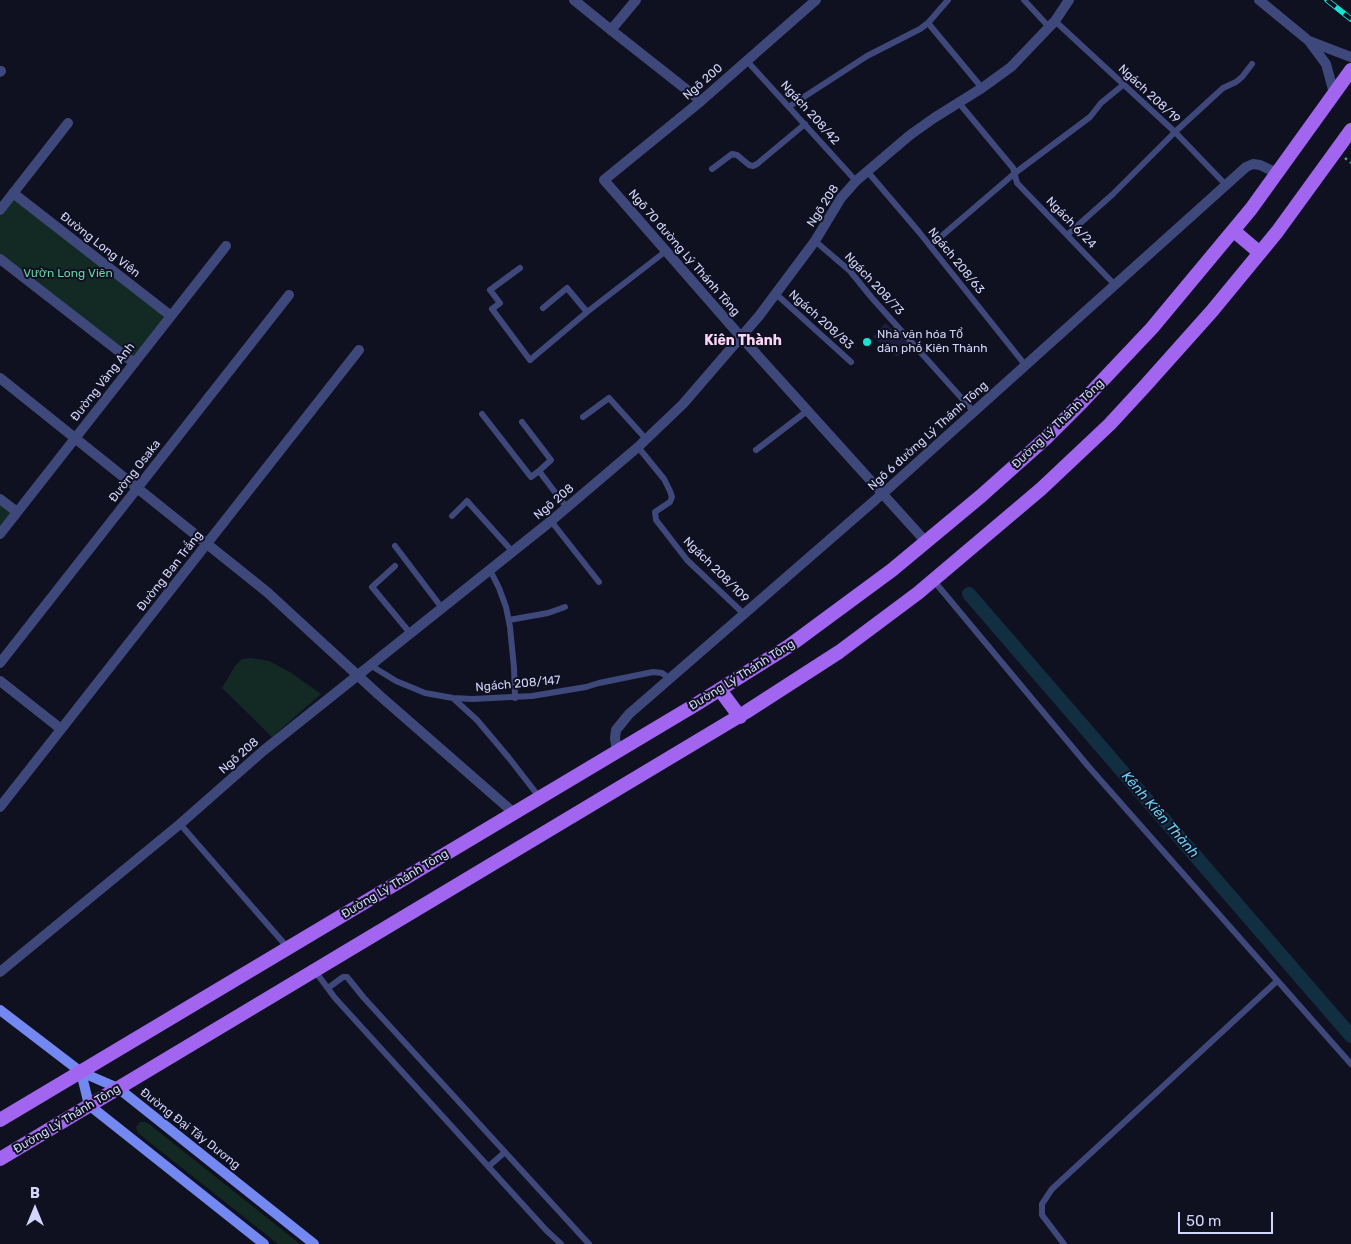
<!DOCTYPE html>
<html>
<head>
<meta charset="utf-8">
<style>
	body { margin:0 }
	#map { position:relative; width:1351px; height:1244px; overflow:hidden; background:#0f1020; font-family:Rubik,sans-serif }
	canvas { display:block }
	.north { position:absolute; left:10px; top:1184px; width:50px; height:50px; -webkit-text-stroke:4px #0f1020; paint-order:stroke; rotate:0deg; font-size:14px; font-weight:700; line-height:20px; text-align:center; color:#d3d6fb }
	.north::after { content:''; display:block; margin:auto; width:18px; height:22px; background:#d3d6fb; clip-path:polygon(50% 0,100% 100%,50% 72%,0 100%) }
	.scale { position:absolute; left:1178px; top:1212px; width:95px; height:22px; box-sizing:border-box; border:2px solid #d3d6fb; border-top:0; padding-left:6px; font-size:15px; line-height:18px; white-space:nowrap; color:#d3d6fb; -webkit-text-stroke:4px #0f1020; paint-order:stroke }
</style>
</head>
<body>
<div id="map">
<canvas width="1351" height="1244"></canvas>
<div class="north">B</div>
<div class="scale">50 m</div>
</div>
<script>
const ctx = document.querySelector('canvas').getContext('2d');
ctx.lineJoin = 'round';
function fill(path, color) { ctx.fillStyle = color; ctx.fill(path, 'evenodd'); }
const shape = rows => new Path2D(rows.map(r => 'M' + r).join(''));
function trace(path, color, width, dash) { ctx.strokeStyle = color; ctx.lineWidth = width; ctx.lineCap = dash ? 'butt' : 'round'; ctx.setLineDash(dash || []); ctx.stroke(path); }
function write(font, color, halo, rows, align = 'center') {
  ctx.font = font + ' Rubik,sans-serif'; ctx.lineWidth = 4; ctx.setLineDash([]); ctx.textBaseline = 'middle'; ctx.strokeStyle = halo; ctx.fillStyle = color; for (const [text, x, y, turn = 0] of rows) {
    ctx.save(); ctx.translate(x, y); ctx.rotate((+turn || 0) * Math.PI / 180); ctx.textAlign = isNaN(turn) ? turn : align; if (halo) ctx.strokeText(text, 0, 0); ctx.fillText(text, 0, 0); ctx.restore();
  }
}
fill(shape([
	[13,193,171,316,134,364,0,259,0,210],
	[0,499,17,512,0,534],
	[251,658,269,661,290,672,321,694,272,737,222,688,235,666,242,659],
	[140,1122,145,1122,149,1124,300,1244,278,1244,138,1133,136,1127]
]), '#132a24');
trace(shape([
	[969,594,1351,1036]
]), '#122e41', 14);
fill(shape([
	[885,323,909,343,897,357,873,337]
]), '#1e1d3f');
trace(shape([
	[1345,158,1351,163]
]), '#3aa88c', 2.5, [2.5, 4]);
trace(shape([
	[1024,0,1049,27],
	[1055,21,1175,132,1226,185],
	[928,23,982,88],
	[747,61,856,181],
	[959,103,1013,168,1017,183,1115,285],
	[790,106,867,56,920,29,928,23,948,0],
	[712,169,732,154,737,155,749,165,753,166,757,164,805,124],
	[867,171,919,232,1026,366],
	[1067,235,1113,194,1175,132,1223,88,1236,82,1242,77,1252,64],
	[815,241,850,271,872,298,974,412],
	[930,246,1015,173,1090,117,1101,103,1123,85],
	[520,268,490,290,500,303,492,309,530,360,587,312,666,251],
	[776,294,851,362],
	[543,308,567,288,587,312],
	[482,414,531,477,539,471,567,508],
	[583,417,609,398,646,439],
	[522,422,551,460,539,471],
	[638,447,664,479,670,491,672,497,670,502,655,512,656,520,687,560,744,614],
	[756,450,807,411],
	[452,516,467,501,512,551],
	[551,521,599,582],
	[395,546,442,608],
	[395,566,372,587,410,633],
	[490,570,499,588,506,607,510,627,514,668,515,698],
	[934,581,1088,766,1351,1064],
	[509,620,548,613,565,607],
	[370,665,396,681,425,693,453,698,472,699,532,696,586,687,599,683,653,672,662,673,670,679],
	[454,699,477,720,509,758,540,798],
	[180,824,288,948],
	[315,971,335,998,546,1230,561,1244],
	[328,988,343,977,347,977,364,998,589,1244],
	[489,1166,505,1152],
	[1064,1244,1042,1215,1042,1204,1052,1189,1277,981]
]), '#3f487b', 6);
trace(shape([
	[816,0,701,101,604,180,741,337,927,543],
	[1259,0,1309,41,1326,64,1334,93],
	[611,30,701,101],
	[1309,41,1351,57],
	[0,72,1,71],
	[13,193,171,316],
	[0,210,68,123],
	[0,259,134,363],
	[0,378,267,592,379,695,514,813],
	[0,499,17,512],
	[0,534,226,246],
	[0,663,289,295],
	[0,681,61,729],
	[617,752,615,738,616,730,629,714,889,488,1246,167,1253,164,1260,165,1277,173],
	[0,972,180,824,263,751,551,521,638,447,683,404,759,316,815,241,841,198,856,181,910,135,934,118,982,88,1011,67,1055,21,1069,0]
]), '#3f487b', 10);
trace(shape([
	[574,0,611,30,636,0],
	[0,807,359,350]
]), '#3f487b', 10);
trace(shape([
	[0,1010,81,1072,118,1088,314,1244],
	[81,1072,89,1105,264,1244]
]), '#7389f1', 10);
trace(shape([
	[1234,231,1260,253],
	[720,690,740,717],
	[0,1120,695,705,789,646,892,570,981,496,1046,438,1083,401,1152,328,1251,209,1351,70],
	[0,1159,746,712,839,652,918,593,1041,489,1110,424,1145,386,1212,311,1277,232,1351,130]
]), '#a165f0', 14);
const rail = shape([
	[1327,0,1351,19]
]);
trace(rail, '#17e3d0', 5.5);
trace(rail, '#0f1020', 4, [11]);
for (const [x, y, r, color] of [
	[867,342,5,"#17e3d0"]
]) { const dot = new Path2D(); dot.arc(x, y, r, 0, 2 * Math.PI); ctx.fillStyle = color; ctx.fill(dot); trace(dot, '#0f1020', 2); }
write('12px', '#d3d6fb', '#0f1020', [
	["Ngõ 200",703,82,-41],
	["Ngách 208/19",1149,94,43],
	["Ngách 208/42",810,113,48],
	["Ngõ 208",823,206,-57],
	["Ngách 6/24",1071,223,46],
	["Đường Long Viên",100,245,38],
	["Ngõ 70 đường Lý Thánh Tông",684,253,49],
	["Ngách 208/63",956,261,51],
	["Ngách 208/73",874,284,47],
	["Ngách 208/83",821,320,42],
	["Đường Vàng Anh",103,382,-52],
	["Đường Lý Thánh Tông",1058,424,-44],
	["Ngõ 6 đường Lý Thánh Tông",928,436,-42],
	["Đường Osaka",135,471,-52],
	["Ngõ 208",554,502,-40],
	["Ngách 208/109",716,570,45],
	["Đường Ban Trắng",170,571,-52],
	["Đường Lý Thánh Tông",742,675,-32],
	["Ngách 208/147",518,684,-5],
	["Ngõ 208",239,756,-41],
	["Đường Lý Thánh Tông",395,884,-31],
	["Đường Lý Thánh Tông",67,1119,-31],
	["Đường Đại Tây Dương",190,1129,38]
]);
write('12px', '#66d3a3', '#0f1020', [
	["Vườn Long Viên",68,274]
]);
write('12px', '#d3d6fb', '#0f1020', [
	["Nhà văn hóa Tổ",877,335],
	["dân phố Kiên Thành",877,349]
], 'left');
write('bold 14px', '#fbd5f4', '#0f1020', [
	["Kiên Thành",743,341]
]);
write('italic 14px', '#6bccf0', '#0f1020', [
	["Kênh Kiên Thành",1160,815,49]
]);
</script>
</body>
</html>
